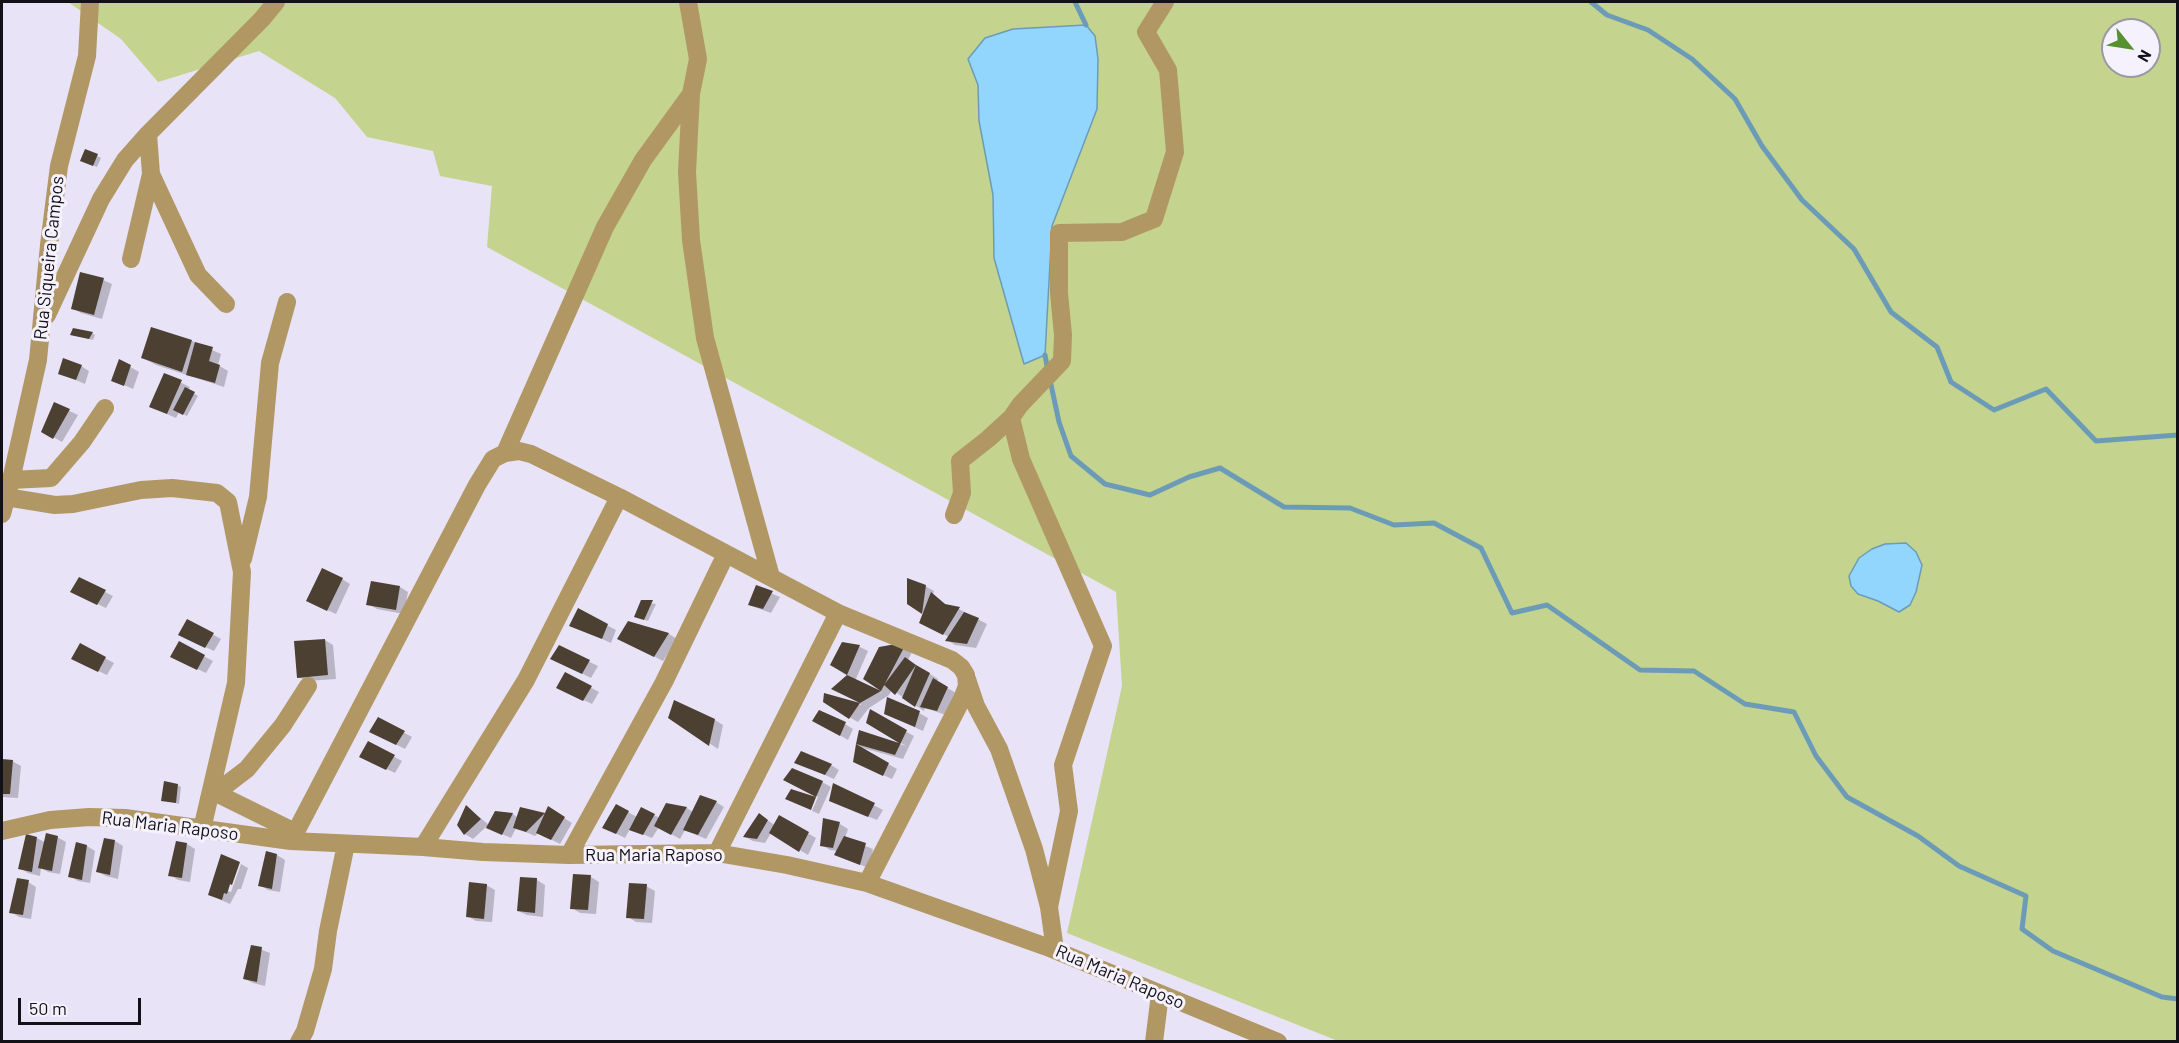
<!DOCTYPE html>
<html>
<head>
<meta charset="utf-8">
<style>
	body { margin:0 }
	#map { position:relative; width:2179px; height:1043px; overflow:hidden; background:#e8e3f7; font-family:Barlow,sans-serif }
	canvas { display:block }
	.frame { position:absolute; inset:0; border:3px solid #121117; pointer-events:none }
	.north { position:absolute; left:2101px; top:18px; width:60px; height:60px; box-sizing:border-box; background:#f5f2fe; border:2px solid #9a98a2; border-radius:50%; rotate:120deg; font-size:16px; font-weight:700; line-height:24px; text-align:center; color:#121117 }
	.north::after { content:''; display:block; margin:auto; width:21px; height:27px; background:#55912f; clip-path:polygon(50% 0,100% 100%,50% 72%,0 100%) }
	.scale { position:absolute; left:18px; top:998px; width:123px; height:27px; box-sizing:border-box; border:3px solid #121117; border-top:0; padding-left:8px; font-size:18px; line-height:21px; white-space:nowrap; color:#121117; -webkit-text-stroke:4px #f5f2fe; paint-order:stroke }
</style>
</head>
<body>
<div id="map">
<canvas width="2179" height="1043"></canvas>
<div class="frame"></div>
<div class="north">N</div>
<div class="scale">50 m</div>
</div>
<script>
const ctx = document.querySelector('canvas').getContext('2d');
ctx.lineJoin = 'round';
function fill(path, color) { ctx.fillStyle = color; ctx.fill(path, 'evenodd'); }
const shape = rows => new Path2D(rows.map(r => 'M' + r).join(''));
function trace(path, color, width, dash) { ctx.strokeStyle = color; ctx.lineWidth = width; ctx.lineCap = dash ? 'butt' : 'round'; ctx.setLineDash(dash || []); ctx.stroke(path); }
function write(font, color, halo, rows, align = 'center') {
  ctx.font = font + ' Barlow,sans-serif'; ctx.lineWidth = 6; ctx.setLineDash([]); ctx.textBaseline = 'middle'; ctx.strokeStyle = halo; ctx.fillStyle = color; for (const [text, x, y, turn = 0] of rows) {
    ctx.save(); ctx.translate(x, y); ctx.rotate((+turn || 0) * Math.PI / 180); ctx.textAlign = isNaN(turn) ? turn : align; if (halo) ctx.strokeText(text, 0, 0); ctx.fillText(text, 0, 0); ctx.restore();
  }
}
fill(shape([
	[68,2,2177,2,2177,1041,1338,1041,1067,933,1122,686,1116,592,487,247,492,186,440,176,433,151,367,137,335,98,259,51,158,82,121,39],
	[2113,30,2149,30,2149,66,2113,66]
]), '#c4d38e');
const water = shape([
	[1086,25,1095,36,1098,59,1097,109,1052,226,1045,355,1024,364,994,258,993,195,979,121,978,85,968,59,985,38,1013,29,1086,25],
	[1906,543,1916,552,1922,565,1916,592,1910,605,1899,612,1878,601,1858,594,1851,586,1849,576,1859,558,1872,549,1885,544,1906,543]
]);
fill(water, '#93d6fd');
trace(water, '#6c9bb8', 1.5);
fill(shape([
	[97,156,101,158,97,167,86,162],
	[103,280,112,284,102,319,81,313,72,308],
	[92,333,95,335,93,340,72,335],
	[192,341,221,354,218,365,228,371,224,387,156,365,143,358],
	[120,361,139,372,133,389,113,380],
	[81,366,89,371,85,384,59,373],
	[165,375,190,387,188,390,198,396,187,416,179,412,176,418,160,411],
	[55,404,78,415,62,442,43,431],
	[342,579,350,584,336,614,316,605],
	[925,586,934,591,933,595,948,606,959,609,987,624,976,648,955,645,947,640,949,637,921,622,924,613,909,603],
	[400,587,408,592,404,614,377,609,368,604],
	[756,587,780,597,771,613,749,605],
	[105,592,113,596,106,608,80,596],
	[642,602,656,604,648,621,639,618],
	[578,610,616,630,611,643,571,625],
	[188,621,221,639,214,651,189,639],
	[628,623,669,634,677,639,663,661,628,643],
	[325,640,333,645,336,679,307,681,298,677],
	[179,643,213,661,206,673,180,661],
	[843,643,860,647,868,651,855,681,882,693,865,679,880,648,914,648,908,660,938,679,937,682,956,693,946,715,925,708,924,711,892,690,889,695,869,708,858,722,849,717,826,694,861,705,861,704,834,689,848,676,832,665],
	[80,645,114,663,107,675,81,663],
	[559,647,598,666,591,678,561,663],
	[566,674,599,692,592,704,567,692],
	[871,712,914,736,903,759,859,747,897,769,892,779,855,762,860,731,906,746,867,723],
	[919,713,928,718,923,731,894,718],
	[670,717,715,720,723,725,718,749],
	[379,719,412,737,405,749,379,736],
	[814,720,845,724,853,729,848,740],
	[369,743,402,761,395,773,370,761],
	[2,760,12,761,21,766,18,798,2,797],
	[796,762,831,765,839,770,834,779],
	[785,779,822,782,831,787,819,814,812,811,818,797],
	[177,785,181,787,179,804,163,800],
	[834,785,883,810,877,820,839,805],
	[716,802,724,807,706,839,685,830,680,839,659,827,652,838,630,829,625,838,613,832,617,806,637,817,641,809,660,818,667,805,687,808,693,812],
	[467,807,489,825,496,812,513,814,518,818,521,809,546,814,556,813,572,823,560,844,538,833,535,836,516,828,511,838,486,827,473,839,465,834,458,825],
	[759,815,775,825,780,817,816,838,808,855,771,833,765,843,753,841,745,837],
	[825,820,840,824,848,829,845,838,873,849,869,868,845,859,838,851,830,850,822,845],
	[57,837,66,842,60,874,48,872,41,868,40,876,28,873,20,868,37,838,46,843],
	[115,841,123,846,118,879,106,876,98,872],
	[177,842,187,844,195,849,190,882,178,880,170,875],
	[87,846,95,851,90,883,78,881,70,876],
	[277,855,285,860,280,892,268,890,260,885],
	[238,862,228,891,231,892,241,864,248,868,241,889,238,889,230,904,210,895],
	[591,877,599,882,596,914,580,913,572,908],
	[521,878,537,880,545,885,543,917,527,915,518,911],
	[28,882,36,887,31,919,19,917,11,912],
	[486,885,495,890,492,922,476,921,467,916],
	[646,886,655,891,652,923,636,922,628,917],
	[252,946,270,953,265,986,253,983,245,979]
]), '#0003');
trace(shape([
	[1075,2,1086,25],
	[1591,2,1607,15,1648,30,1692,59,1735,99,1762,146,1802,200,1854,249,1891,312,1937,347,1951,382,1994,410,2046,389,2096,441,2178,435],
	[1045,355,1048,371],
	[1050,380,1059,422,1071,456,1105,484,1150,495,1189,477,1220,468,1284,507,1350,508,1394,525,1434,523,1481,548,1512,613,1547,605,1640,670,1694,671,1745,704,1794,712,1816,756,1847,797,1918,836,1959,866,2026,896,2022,929,2053,951,2162,997,2178,999]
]), '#6c9bb8', 5);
fill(shape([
	[85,149,98,154,93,166,80,161],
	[80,272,104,278,94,315,71,309],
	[151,327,192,340,182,372,141,358],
	[73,328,93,332,89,339,70,335],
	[195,342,213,347,209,361,220,365,215,383,186,375],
	[63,358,82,365,76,380,58,374],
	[119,359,131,365,124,386,111,381],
	[164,373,182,380,167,414,149,407],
	[185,387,195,392,183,415,173,410],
	[54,402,70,409,53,439,41,432],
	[322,568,343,578,327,611,306,601],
	[79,577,106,590,97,605,70,592],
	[907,578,926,585,922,614,907,604],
	[371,581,400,586,396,610,366,605],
	[756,585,773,591,763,609,748,605],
	[931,592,945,604,960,607,943,635,919,623],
	[641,600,653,600,644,620,634,617],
	[578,608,608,624,602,639,569,626],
	[964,612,979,618,967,644,945,641],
	[187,619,214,633,205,648,178,635],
	[628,621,669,633,654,657,617,639],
	[325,639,328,675,297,678,294,641],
	[179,641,205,655,197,670,170,657],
	[842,642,860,645,847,675,830,665],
	[907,642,881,691,860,703,849,719,823,702,824,693,860,703,831,689,847,675,881,691,863,679,879,647],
	[80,643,106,657,98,672,71,659],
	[559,645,590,660,582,674,550,659],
	[905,657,916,665,895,695,884,685],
	[916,665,930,673,915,707,902,698],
	[565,672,592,686,583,701,556,688],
	[933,678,948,687,937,711,920,707],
	[887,697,920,711,915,727,884,714],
	[674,700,715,719,709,746,668,718],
	[870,709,907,730,895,755,856,744,889,763,883,776,853,762,856,744,859,730,899,743,866,723],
	[819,710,846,722,840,736,812,721],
	[378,717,405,731,396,745,369,732],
	[368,741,395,755,386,770,359,757],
	[801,751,832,764,825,775,794,763],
	[2,759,13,760,10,794,2,794],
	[792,768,823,781,816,797,783,780],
	[164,781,178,784,176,803,161,801],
	[833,783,875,803,868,817,829,801],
	[791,789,816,797,811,810,785,799],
	[700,795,717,801,698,835,683,830],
	[666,803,687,807,671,835,654,826],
	[616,804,629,811,616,834,602,828],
	[466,805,481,819,464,835,457,825],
	[548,806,565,817,551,840,536,833],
	[520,807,545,813,526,832,513,828],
	[641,807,655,814,643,835,629,830],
	[495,811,513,813,502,835,486,828],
	[759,813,768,820,757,839,743,837],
	[779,815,809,832,799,852,769,833],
	[823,818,840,822,833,848,820,846],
	[46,833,58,836,52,871,38,868],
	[26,834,37,837,32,872,18,869],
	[844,836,866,843,860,865,834,855],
	[104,838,115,840,110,875,96,872],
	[176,841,187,843,182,878,168,876],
	[76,842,87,845,82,880,68,877],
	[266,851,277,854,272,889,258,886],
	[221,854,240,862,232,885,230,884,227,894,224,893,222,900,208,895],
	[573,874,591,875,588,910,570,909],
	[520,877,537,878,535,913,517,911],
	[17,878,29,880,23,915,9,913],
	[469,882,487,884,484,919,466,917],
	[629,883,647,884,644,919,626,918],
	[251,945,262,947,257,982,243,979]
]), '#4b4032');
trace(shape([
	[688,2,698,59,691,94,687,172,691,240,705,338,771,577],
	[148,134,151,174,198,275,226,304],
	[131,259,151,174],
	[47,315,101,199,125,160,148,134,262,19,276,2],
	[505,453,605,227,643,160,691,94],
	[11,480,51,478,82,442,105,408],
	[6,497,55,505,73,504,141,490,172,488,217,493,228,502,242,572,236,683,202,829],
	[2,514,11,480,38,360,49,245,59,166,87,56,90,2],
	[954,515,962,493,960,461,988,439,1011,418],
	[243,559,258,497,270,363,287,302],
	[967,679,976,706,999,749,1034,849,1049,907,1055,950],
	[216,793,295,832],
	[209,798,247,769,283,725,308,686],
	[2,831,50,820,89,817,125,818,291,841,423,847,483,852,569,855,717,853,787,865,867,883,1047,947,1278,1042],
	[291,841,477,485,493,459,505,453,519,451,531,454,619,497,838,613,952,660,961,667,966,675,967,686,962,699,867,883],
	[423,847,526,680,619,497],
	[717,853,838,613],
	[569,855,664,682,726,554],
	[1049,907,1069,811,1063,765,1103,646,1021,459,1011,418,1020,405,1062,361,1063,335,1059,293,1059,233,1122,232,1154,219,1175,152,1168,70,1146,32,1165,2],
	[299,1042,305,1031,323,969,328,931,346,844],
	[1154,1042,1160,994]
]), '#b09763', 18);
write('18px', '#121117', '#f5f2fe', [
	["Rua Siqueira Campos",49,258,-84],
	["Rua Maria Raposo",170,826,7],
	["Rua Maria Raposo",654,855],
	["Rua Maria Raposo",1120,977,23]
]);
</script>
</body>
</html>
